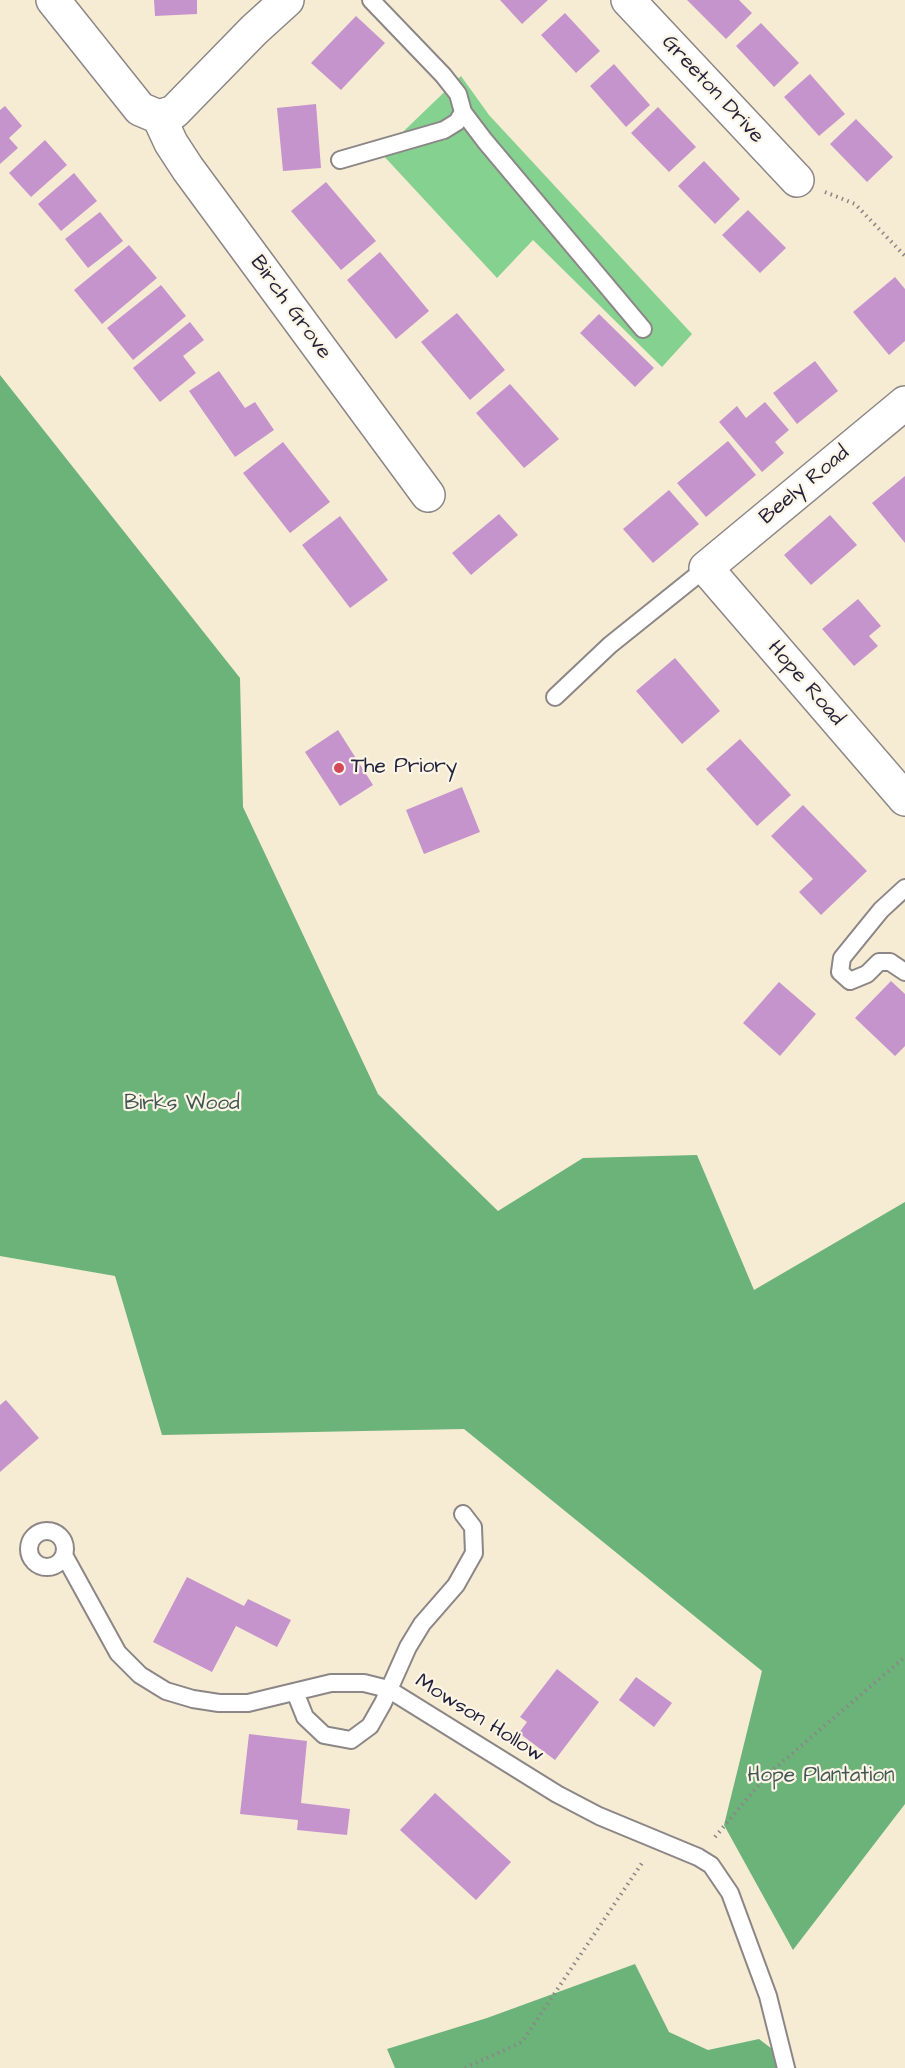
<!DOCTYPE html>
<html>
<head>
<meta charset="utf-8">
<style>
	body { margin:0 }
	canvas { display:block; background:#f6ebd3 }
</style>
</head>
<body>
<canvas width="905" height="2068"></canvas>
<script>
const ctx = document.querySelector('canvas').getContext('2d');
ctx.lineJoin = 'round';
function fill(path, color) { ctx.fillStyle = color; ctx.fill(path, 'evenodd'); }
const shape = rows => new Path2D(rows.map(r => 'M' + r).join(''));
function trace(path, color, width, dash) { ctx.strokeStyle = color; ctx.lineWidth = width; ctx.lineCap = dash ? 'butt' : 'round'; ctx.setLineDash(dash || []); ctx.stroke(path); }
function write(font, color, halo, rows, align = 'center') {
  ctx.font = font + ' "Architects Daughter",sans-serif'; ctx.lineWidth = 4.5; ctx.setLineDash([]); ctx.textBaseline = 'middle'; ctx.strokeStyle = halo; ctx.fillStyle = color; for (const [text, x, y, turn = 0] of rows) {
    ctx.save(); ctx.translate(x, y); ctx.rotate((+turn || 0) * Math.PI / 180); ctx.textAlign = isNaN(turn) ? turn : align; if (halo) ctx.strokeText(text, 0, 0); ctx.fillText(text, 0, 0); ctx.restore();
  }
}
fill(shape([
	[461,76,489,115,692,334,662,367,533,240,497,278,381,153]
]), '#85d18f');
fill(shape([
	[0,375,240,678,243,807,378,1094,498,1211,583,1158,697,1155,754,1290,905,1202,905,1804,793,1950,724,1825,762,1671,464,1429,162,1435,115,1276,0,1256],
	[635,1964,669,2032,708,2050,759,2039,797,2068,395,2068,387,2049,487,2018]
]), '#6cb37a');
fill(shape([
	[154,0,197,0,197,14,155,16],
	[500,0,548,0,522,24],
	[687,0,739,0,752,13,726,39],
	[565,13,600,51,576,73,541,35],
	[356,16,385,43,341,90,311,63],
	[761,23,799,63,774,87,736,46],
	[614,64,650,105,626,127,590,86],
	[810,74,845,114,819,136,784,97],
	[316,104,321,168,283,171,277,108],
	[5,106,22,126,9,138,18,148,0,164,0,110],
	[658,107,696,147,669,172,631,133],
	[856,119,893,157,867,182,830,144],
	[45,140,67,165,31,197,9,173],
	[704,161,740,199,715,224,678,186],
	[74,173,97,201,61,231,38,204],
	[326,182,376,241,341,270,291,211],
	[748,210,786,248,760,273,722,235],
	[100,212,123,241,88,268,65,239],
	[129,245,157,278,102,324,74,290],
	[380,252,429,311,396,339,347,280],
	[895,277,905,289,905,341,889,355,853,312],
	[161,285,186,316,133,360,107,328],
	[457,313,505,370,470,400,421,342],
	[599,314,654,368,635,387,580,333],
	[190,322,204,340,183,356,196,373,160,402,133,368],
	[815,361,838,391,797,424,773,393],
	[219,371,245,408,255,402,274,430,235,457,189,391],
	[510,384,559,439,524,468,476,413],
	[765,402,789,430,775,442,784,453,762,472,719,422,737,406,746,418],
	[728,441,756,475,706,517,677,483],
	[283,442,330,502,290,533,243,473],
	[905,476,905,543,872,503],
	[669,490,699,524,653,563,623,529],
	[499,514,518,535,471,575,452,553],
	[830,515,857,545,811,585,784,555],
	[340,516,388,580,350,608,302,545],
	[858,599,881,626,869,636,878,646,854,666,822,629],
	[675,658,720,711,682,744,636,691],
	[338,730,373,785,340,806,305,752],
	[740,739,791,795,757,826,706,769],
	[462,787,480,832,424,854,406,810],
	[803,805,867,871,821,915,799,892,813,879,771,836],
	[891,981,905,994,905,1046,895,1056,855,1018],
	[779,982,816,1014,780,1056,743,1023],
	[6,1400,39,1438,0,1472,0,1405],
	[187,1577,244,1606,248,1599,291,1620,277,1647,236,1626,212,1672,153,1642],
	[557,1669,599,1702,555,1760,519,1733,527,1722,520,1717],
	[636,1677,672,1703,654,1727,619,1700],
	[249,1734,307,1741,301,1803,350,1809,347,1835,297,1830,298,1820,240,1814],
	[435,1793,511,1862,476,1900,400,1830]
]), '#c694cd');
const service = shape([
	[371,0,443,75,458,94,463,112,485,141,643,329],
	[340,160,444,130,457,122,463,112],
	[555,697,610,645,706,568],
	[905,888,881,910,842,958,840,972,850,981,867,974,879,962,890,962,905,972],
	'29 1549a18 18 0 1 1 36 0a18 18 0 1 1-36 0Z',
	[64,1555,118,1653,140,1675,166,1691,193,1699,219,1703,248,1703,331,1683,364,1683,388,1689,557,1794,599,1816,698,1857,711,1865,730,1893,768,1996,786,2068],
	[295,1692,305,1717,324,1735,351,1740,370,1726,383,1703,408,1647,422,1624,456,1585,474,1553,473,1527,463,1514]
]);
const minor = shape([
	[53,0,140,109,159,117,174,112,254,30,287,0],
	[628,0,797,180],
	[159,117,171,143,188,169,428,495],
	[905,403,706,568,905,799]
]);
trace(service, '#8c8687', 20);
trace(minor, '#8c8687', 36);
trace(shape([
	[825,192,855,204,905,256],
	[715,1837,767,1775,905,1657],
	[465,2068,522,2042,644,1860]
]), '#8c8687', 4, [1.5, 4.5]);
trace(service, '#fff', 16);
trace(minor, '#fff', 33);
for (const [x, y, r, color] of [
	[339,768,6,"#d1495b"]
]) { const dot = new Path2D(); dot.arc(x, y, r, 0, 2 * Math.PI); ctx.fillStyle = color; ctx.fill(dot); trace(dot, '#fcf5e5', 2); }
write('21px', '#22223b', '#fcf5e5', [
	["Greeton Drive",712,90,47],
	["Birch Grove",290,308,54],
	["Beely Road",805,486,-40],
	["Hope Road",805,684,49],
	["Mowson Hollow",479,1719,32]
]);
write('21px', '#22223b', '#fcf5e5', [
	["The Priory",351,768]
], 'left');
write('21px', '#405754', '#fcf5e5', [
	["Birks Wood",182,1105],
	["Hope Plantation",821,1777]
]);
</script>
</body>
</html>
